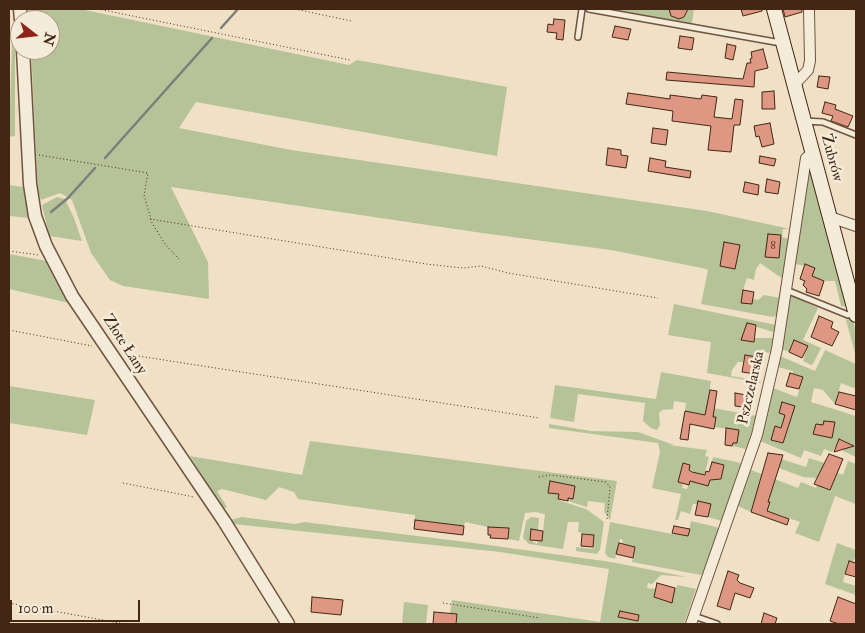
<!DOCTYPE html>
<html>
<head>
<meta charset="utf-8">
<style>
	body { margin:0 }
	#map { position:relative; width:865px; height:633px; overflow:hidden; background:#f0e0c5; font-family:"IM FELL Double Pica",serif }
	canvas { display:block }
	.frame { position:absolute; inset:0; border:10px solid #442614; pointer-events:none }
	.north { position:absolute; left:10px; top:10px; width:50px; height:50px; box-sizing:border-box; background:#f5ebd9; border:1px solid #ae9c8a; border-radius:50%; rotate:106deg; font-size:14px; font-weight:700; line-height:20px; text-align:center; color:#442614 }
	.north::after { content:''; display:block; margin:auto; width:18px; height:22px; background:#8f2418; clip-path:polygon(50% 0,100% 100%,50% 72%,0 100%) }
	.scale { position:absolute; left:10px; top:600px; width:130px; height:22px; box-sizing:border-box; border:2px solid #442614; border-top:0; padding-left:6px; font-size:15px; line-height:18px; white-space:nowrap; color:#442614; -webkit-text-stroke:4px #f5ebd9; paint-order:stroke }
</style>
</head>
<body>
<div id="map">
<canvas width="865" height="633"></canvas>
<div class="frame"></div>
<div class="north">N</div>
<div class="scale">100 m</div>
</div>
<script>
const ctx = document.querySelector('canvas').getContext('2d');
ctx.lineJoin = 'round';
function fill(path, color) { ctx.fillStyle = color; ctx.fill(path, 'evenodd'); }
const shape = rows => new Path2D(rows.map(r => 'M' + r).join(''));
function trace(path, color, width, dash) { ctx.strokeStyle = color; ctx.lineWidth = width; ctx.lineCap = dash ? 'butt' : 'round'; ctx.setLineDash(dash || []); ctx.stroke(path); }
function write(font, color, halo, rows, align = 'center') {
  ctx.font = font + ' "IM FELL Double Pica",serif'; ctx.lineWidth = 5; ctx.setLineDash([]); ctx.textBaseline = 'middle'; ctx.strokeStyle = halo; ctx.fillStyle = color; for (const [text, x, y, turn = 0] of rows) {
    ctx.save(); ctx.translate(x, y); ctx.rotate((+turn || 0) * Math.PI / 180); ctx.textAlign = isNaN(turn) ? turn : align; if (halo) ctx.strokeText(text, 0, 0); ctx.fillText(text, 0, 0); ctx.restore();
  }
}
fill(shape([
	[29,9,80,9,349,65,357,60,507,87,497,156,196,102,179,128,291,150,707,211,790,229,783,229,782,237,788,239,783,279,760,263,756,269,754,280,747,278,743,290,742,303,752,304,753,299,758,300,764,295,780,298,777,315,773,317,701,304,708,270,702,268,611,250,482,233,171,187,208,262,209,299,123,286,110,280,91,253,72,200,60,193,41,200,38,191,31,50,50,50,50,20,30,20],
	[573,9,694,9,691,30],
	[12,42,15,50,15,136,9,137],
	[812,169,849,307,841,306,835,281,824,281,812,276,815,268,795,264,807,173],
	[9,185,23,187,30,218,9,216],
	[57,197,65,199,74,218,82,241,49,236,42,205],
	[9,254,47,261,69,303,9,289],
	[791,295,818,308,803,340,821,348,813,364,811,365,803,361,807,347,794,340,789,352,782,349],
	[674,304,776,325,775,331,773,332,747,324,742,340,754,342,755,338,774,338,772,353,764,352,763,357,765,358,760,361,757,361,757,357,745,355,743,362,738,362,732,370,731,376,759,381,762,383,707,373,711,342,668,335],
	[852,317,856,332,856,357,846,320],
	[825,350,856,364,856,389,841,383,835,404,823,390,814,388,811,402,856,416,856,457,843,451,846,442,840,439,832,452,824,449,821,456,804,450,801,458,760,441,773,388,797,397,803,377,793,374,793,371,778,367,780,356,815,371],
	[661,372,711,381,707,407,757,416,746,449,732,446,733,443,737,443,738,430,714,427,716,417,685,411,686,403,674,401,673,409,662,410,659,413,660,425,657,430,651,428,643,421,645,403,578,394,574,422,550,418,555,385,656,399],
	[9,386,95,400,87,435,9,423],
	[549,424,591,431,638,432,674,445,669,445,707,450,705,456,709,457,702,484,708,486,710,480,721,479,724,466,712,462,713,457,741,463,722,521,708,517,711,504,693,504,690,514,681,511,678,520,675,520,672,533,688,536,691,521,720,528,704,573,701,575,632,562,635,547,622,544,623,540,620,539,615,559,608,557,605,553,610,522,672,534,681,494,652,488,660,452,658,443,549,428],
	[683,463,690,465,689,470,693,471,687,489,682,488,683,484,678,482],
	[310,441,617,481,610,520,604,512,605,503,588,501,587,507,568,501,568,498,573,498,575,486,551,481,548,493,559,494,558,500,586,509,604,522,600,550,597,554,576,551,576,547,593,549,594,536,578,532,579,522,568,522,563,549,529,544,523,538,526,521,531,517,539,518,538,530,531,530,530,540,537,544,538,541,542,541,545,514,535,512,525,513,519,541,508,539,509,528,488,527,465,522,464,526,415,520,415,515,298,499,294,492,279,487,266,500,222,489,217,491,227,507,223,509,190,456,302,475],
	[809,458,840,468,838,473,843,475,848,461,856,464,856,504,835,496,819,542,795,533,800,522,764,510,769,502,753,507,751,512,738,506,751,470,798,488,801,482,816,488,817,485,830,490,835,477,821,470,817,478,803,477,779,468,781,459,806,467],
	[242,517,295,524,304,522,474,543,611,562,687,577,661,575,652,584,648,583,647,588,656,589,664,601,671,602,675,588,678,585,696,589,684,624,456,624,457,615,450,613,452,600,600,622,609,569,500,552,233,524,230,520],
	[837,543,856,550,856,560,854,559,853,562,848,561,843,582,856,586,856,595,825,584],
	[404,602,428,605,426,624,402,624]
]), '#b6c398');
trace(shape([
	[221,28,238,9],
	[105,158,212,38],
	[51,212,68,198,95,168]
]), '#7b7f7b', 2.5);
const building = shape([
	[669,9,688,9,684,17,679,19,671,16,669,9],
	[741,9,762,9,762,11,743,16,741,9],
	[783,9,802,9,802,12,785,17,783,9],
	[554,19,565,20,563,40,556,39,557,33,547,32,548,24,553,25,554,19],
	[615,26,631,29,628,40,612,37,615,26],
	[680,36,694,38,692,50,678,48,680,36],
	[727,44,736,46,733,60,725,58,727,44],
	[763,49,768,68,755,71,754,87,666,80,667,72,743,79,747,63,751,63,750,59,752,58,751,52,763,49],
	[819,76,830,77,828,89,817,87,819,76],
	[774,91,775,109,762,109,762,92,774,91],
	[628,93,670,99,670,95,701,99,702,95,717,97,714,117,732,119,735,99,743,100,740,125,734,125,731,152,708,150,711,126,672,121,673,111,626,104,628,93],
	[825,102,836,105,835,109,853,116,848,127,831,121,833,116,822,113,825,102],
	[770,123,774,144,762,147,759,136,756,137,754,126,770,123],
	[653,128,668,130,666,145,651,143,653,128],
	[608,148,621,150,621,155,628,156,626,168,606,165,608,148],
	[760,156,776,159,774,166,759,163,760,156],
	[650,158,666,161,665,167,691,171,690,178,648,171,650,158],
	[767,179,780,182,778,194,765,192,767,179],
	[745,182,759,185,758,195,743,192,745,182],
	[768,234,781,235,779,258,765,257,768,234],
	[724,242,740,245,735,269,720,266,724,242],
	[805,264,815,268,812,276,824,281,819,296,806,292,807,289,803,285,805,281,800,279,805,264],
	[743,290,754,292,752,304,741,303,743,290],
	[819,316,833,322,831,328,839,332,832,346,811,337,819,316],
	[747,323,756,325,754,342,741,340,747,323],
	[794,340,808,346,802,358,789,352,794,340],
	[745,355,757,357,756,374,742,372,745,355],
	[790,373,803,377,799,389,786,386,790,373],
	[710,390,717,391,713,417,716,417,714,429,690,424,688,440,680,439,685,411,705,415,710,390],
	[839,392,856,396,856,410,835,404,839,392],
	[735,393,752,396,749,408,735,406,735,393],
	[782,402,795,406,783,443,771,440,775,426,781,428,785,415,779,413,782,402],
	[824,421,835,422,832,438,813,434,816,424,823,425,824,421],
	[726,428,739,430,737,443,733,443,732,446,725,445,726,428],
	[839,439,854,446,834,452,839,439],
	[768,453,783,455,768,502,770,502,767,511,789,519,787,525,751,512,768,453],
	[829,454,843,459,830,490,814,484,829,454],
	[712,462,724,465,721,479,710,480,708,486,690,481,689,485,678,482,683,463,690,465,689,470,692,472,705,475,706,471,709,472,712,462],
	[550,481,575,486,573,499,568,498,568,501,558,499,559,494,548,493,550,481],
	[698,501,711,504,708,517,695,515,698,501],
	[415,520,464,526,463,535,414,529,415,520],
	[674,526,690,529,688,536,672,533,674,526],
	[488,527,509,528,508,539,490,538,491,535,488,535,488,527],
	[531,529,543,531,542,541,530,540,531,529],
	[582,534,594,535,593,547,581,546,582,534],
	[619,543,635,547,633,558,616,554,619,543],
	[849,561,856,563,856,577,845,574,849,561],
	[728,571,739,575,737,580,740,583,754,588,750,598,735,593,730,610,717,606,728,571],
	[657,583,675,588,672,603,654,597,657,583],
	[312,597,343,600,341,615,311,612,312,597],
	[838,597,856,604,856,624,839,624,830,621,838,597],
	[620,611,639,615,638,621,618,617,620,611],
	[434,612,457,614,456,624,433,624,434,612],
	[764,613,777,618,775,624,761,624,764,613]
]);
fill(building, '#dd9783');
trace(building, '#442614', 1);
const service = shape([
	[589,9,781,43],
	[578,37,582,9],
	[804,121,823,122,856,135],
	[786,290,848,315,854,312],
	[694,616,717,624]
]);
const minor = shape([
	[795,84,808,70,810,61,809,9],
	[830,217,856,226],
	[691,624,757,435,777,349,806,158,812,153]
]);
const tertiary = shape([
	[20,9,21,20],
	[23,50,30,184,35,216,46,246,72,296,224,521,288,624]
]);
const secondary = shape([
	[774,9,856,315]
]);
trace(service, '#6f5440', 8);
trace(minor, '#6f5440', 12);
trace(tertiary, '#6f5440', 15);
trace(secondary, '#442614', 16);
trace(shape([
	[98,9,350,60],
	[295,9,351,21],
	[39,155,148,173,144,195,152,223,165,244,179,259],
	[150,219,426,264,463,268,481,266,508,273,658,298],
	[9,251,39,255],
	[9,330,92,346],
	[125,354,539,418],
	[539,477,551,475,606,482,610,487,607,520],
	[123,483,194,497],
	[9,603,125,624],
	[443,603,540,618]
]), '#442614', 1, [1, 2.5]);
trace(service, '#f5ebd9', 5);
trace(minor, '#f5ebd9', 10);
trace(tertiary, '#f5ebd9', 12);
trace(secondary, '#f5ebd9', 14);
write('12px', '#6a4230', null, [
	["8",773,246]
]);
write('15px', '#442614', '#f5ebd9', [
	["Żubrów",831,158,75],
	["Złote Łany",124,345,57],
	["Pszczelarska",752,388,-77]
]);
</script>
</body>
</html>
